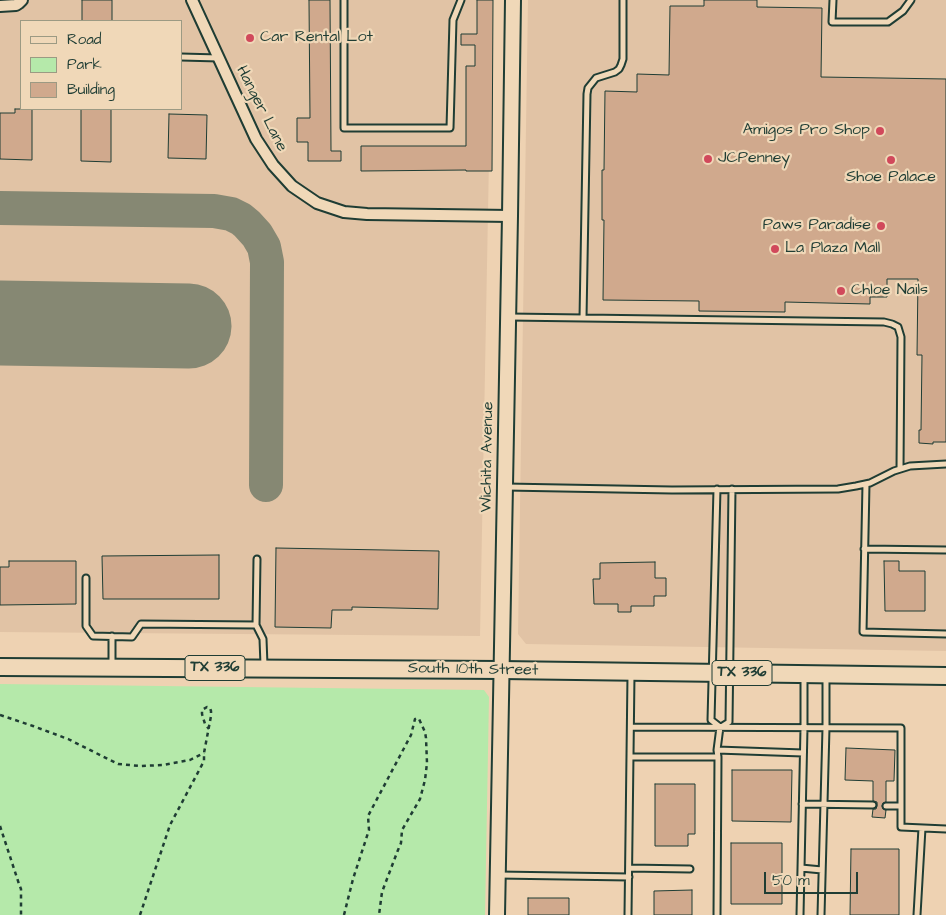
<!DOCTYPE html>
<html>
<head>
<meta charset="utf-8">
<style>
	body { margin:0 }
	#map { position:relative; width:946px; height:915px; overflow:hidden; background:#eed2b2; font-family:"Architects Daughter",sans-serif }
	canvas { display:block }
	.legend { position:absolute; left:20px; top:20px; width:162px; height:90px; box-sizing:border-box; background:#f0d8b8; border:1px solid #9c9a83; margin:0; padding:6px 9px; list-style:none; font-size:15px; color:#1f3d34 }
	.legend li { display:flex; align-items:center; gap:10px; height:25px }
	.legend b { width:25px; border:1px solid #9c9a83 }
	.scale { position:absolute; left:764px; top:872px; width:94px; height:22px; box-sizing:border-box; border:2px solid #1f3d34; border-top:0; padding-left:6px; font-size:15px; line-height:18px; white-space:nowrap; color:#1f3d34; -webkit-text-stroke:4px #f0d8b8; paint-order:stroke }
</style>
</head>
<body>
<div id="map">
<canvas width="946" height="915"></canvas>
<ul class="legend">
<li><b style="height:6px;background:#f0d8b8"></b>Road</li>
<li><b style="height:14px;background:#b5e9aa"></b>Park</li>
<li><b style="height:14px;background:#d0a98d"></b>Building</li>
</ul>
<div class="scale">50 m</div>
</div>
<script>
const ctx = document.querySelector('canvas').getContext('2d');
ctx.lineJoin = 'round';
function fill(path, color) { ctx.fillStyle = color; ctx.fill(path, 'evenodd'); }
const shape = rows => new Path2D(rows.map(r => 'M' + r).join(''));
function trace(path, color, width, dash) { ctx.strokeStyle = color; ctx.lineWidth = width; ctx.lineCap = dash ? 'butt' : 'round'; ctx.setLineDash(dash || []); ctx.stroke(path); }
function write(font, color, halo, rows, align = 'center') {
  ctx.font = font + ' "Architects Daughter",sans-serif'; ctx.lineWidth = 4.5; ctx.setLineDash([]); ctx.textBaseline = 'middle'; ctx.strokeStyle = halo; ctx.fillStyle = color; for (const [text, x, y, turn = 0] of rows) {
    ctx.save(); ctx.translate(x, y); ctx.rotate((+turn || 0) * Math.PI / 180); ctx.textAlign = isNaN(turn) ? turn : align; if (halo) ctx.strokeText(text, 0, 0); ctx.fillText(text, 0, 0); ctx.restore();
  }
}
fill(shape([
	[0,0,492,0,480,636,0,632],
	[21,21,181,21,181,109,21,109],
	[528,0,946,0,946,651,526,644,518,634]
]), '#e1c3a5');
fill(shape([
	[0,684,484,690,489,697,485,915,0,915]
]), '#b5e9aa');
trace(shape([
	[0,208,214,211,231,214,241,219,247,224,257,235,264,247,267,262,266,485]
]), '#868873', 34);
trace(shape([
	[0,323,189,326]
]), '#868873', 85);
const building = shape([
	[82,0,112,0,112,21,82,21,82,0],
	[309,0,330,0,331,151,341,151,341,161,308,161,308,142,297,142,297,118,310,118,309,0],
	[477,0,493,0,492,171,466,171,466,170,361,171,361,146,466,146,466,66,475,66,475,45,461,45,461,34,477,34,477,0],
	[704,0,757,0,757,7,822,8,821,77,946,79,946,442,933,442,933,444,919,443,919,430,921,430,922,355,917,355,918,279,887,279,887,297,870,297,870,304,785,302,785,312,699,311,699,301,603,300,604,220,602,220,602,170,604,170,605,91,637,92,637,74,669,75,670,6,704,6,704,0],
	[15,109,32,109,32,160,0,159,0,113,15,113,15,109],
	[81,109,111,109,111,162,81,161,81,109],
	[169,114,207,115,206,159,168,158,169,114],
	[276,548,439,551,438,609,352,607,352,610,332,610,331,628,275,627,276,548],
	[219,555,219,599,103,599,102,556,219,555],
	[9,561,76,561,76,604,0,605,0,567,9,567,9,561],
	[884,561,899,561,899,571,925,571,925,611,885,611,884,561],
	[655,562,655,578,666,578,666,596,654,596,654,606,631,606,631,612,618,612,618,604,594,604,593,579,600,579,600,563,655,562],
	[846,748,895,750,894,781,886,781,886,802,883,803,882,806,883,809,886,810,885,818,872,817,873,809,876,809,877,806,877,802,873,801,873,781,845,780,846,748],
	[732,770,792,770,791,822,732,821,732,770],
	[655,784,695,784,695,834,688,834,688,846,655,846,655,784],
	[731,843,782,843,782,904,731,904,731,843],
	[851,849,899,849,899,915,850,915,851,849],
	[692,890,692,915,654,915,654,891,692,890],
	[528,898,569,898,569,915,528,915,528,898]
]);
fill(building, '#d0a98d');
trace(building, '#1f3d34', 1);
const lane = shape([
	[344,0,344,128,450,128,453,20,461,0],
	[833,0,832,22,888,22,903,11,911,0],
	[181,57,219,58],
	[509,317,884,322,892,324,898,327,901,337,900,469],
	[583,318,587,94,588,88,596,78,615,72,619,69,621,65,623,59,623,0],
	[866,484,863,632,946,634],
	[506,487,672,490,838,489,856,486,870,483,894,471,910,466,946,464],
	[717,489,711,720,720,727],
	[864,549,946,550],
	[257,559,256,625,263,639,264,665],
	[86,578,86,626,93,636,132,637,141,624,256,625],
	[112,636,112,666],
	[631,727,901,728,901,827,946,829],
	[721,727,729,722,732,489],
	[717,750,803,753],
	[630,757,718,757,717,750,720,727],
	[802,804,873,805],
	[886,806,901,806],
	[629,868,690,869],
	[801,868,822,870],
	[498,875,629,877],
	[628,915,631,675],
	[717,915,718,757],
	[800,915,804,728,804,677],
	[821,915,826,728,826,676],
	[917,915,922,828]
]);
const street = shape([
	[192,0,256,139,273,165,292,186,317,203,344,212,367,214,510,216],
	[0,6,16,5,19,3,22,0]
]);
const secondary = shape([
	[497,915,510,216,513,0]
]);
const primary = shape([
	[0,667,502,670,946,676]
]);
trace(lane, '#1f3d34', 9);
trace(street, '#1f3d34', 14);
trace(secondary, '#1f3d34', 18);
trace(primary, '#1f3d34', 20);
trace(shape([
	[0,715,33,726,68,739,118,764,141,766,163,765,190,760,204,753],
	[0,826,19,884,21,889,21,915],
	[140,915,170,825,204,761,204,753,211,716,211,711,210,708,207,707,202,710,202,714,205,724,209,729],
	[344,915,353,879,369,830,368,816,411,735,415,719,417,718,419,719,425,732,426,738,427,763,425,780,420,799,402,830,401,843,398,850,382,892,379,915]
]), '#1f3d34', 2.5, [4, 4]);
trace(lane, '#f0d8b8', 5);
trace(street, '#f0d8b8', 10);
trace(secondary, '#f0d8b8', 14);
trace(primary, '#f0d8b8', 16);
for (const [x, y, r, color] of [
	[250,38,5,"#d1495b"],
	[880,131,5,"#d1495b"],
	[708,159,5,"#d1495b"],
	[891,160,5,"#d1495b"],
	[881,226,5,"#d1495b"],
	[775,249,5,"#d1495b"],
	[841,291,5,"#d1495b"]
]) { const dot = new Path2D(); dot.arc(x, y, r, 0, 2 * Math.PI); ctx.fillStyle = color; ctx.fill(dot); trace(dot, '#f0d8b8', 2); }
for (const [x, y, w] of [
	[215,668,60],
	[742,673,60]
]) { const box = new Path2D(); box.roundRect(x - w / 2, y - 12.5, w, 25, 4); ctx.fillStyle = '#f0d8b8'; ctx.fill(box); trace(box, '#1f3d34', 1); }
write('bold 15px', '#1f3d34', null, [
	["TX 336",215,668],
	["TX 336",742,673]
]);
write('16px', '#1f3d34', '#f0d8b8', [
	["Car Rental Lot",260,38],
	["Amigos Pro Shop",870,131,"right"],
	["JCPenney",718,159],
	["Shoe Palace",891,178,"center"],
	["Paws Paradise",871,226,"right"],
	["La Plaza Mall",785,249],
	["Chloe Nails",851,291]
], 'left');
write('16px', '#1f3d34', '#f0d8b8', [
	["Hanger Lane",261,109,63],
	["Wichita Avenue",488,457,-89],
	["South 10th Street",473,670,1]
]);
</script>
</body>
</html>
